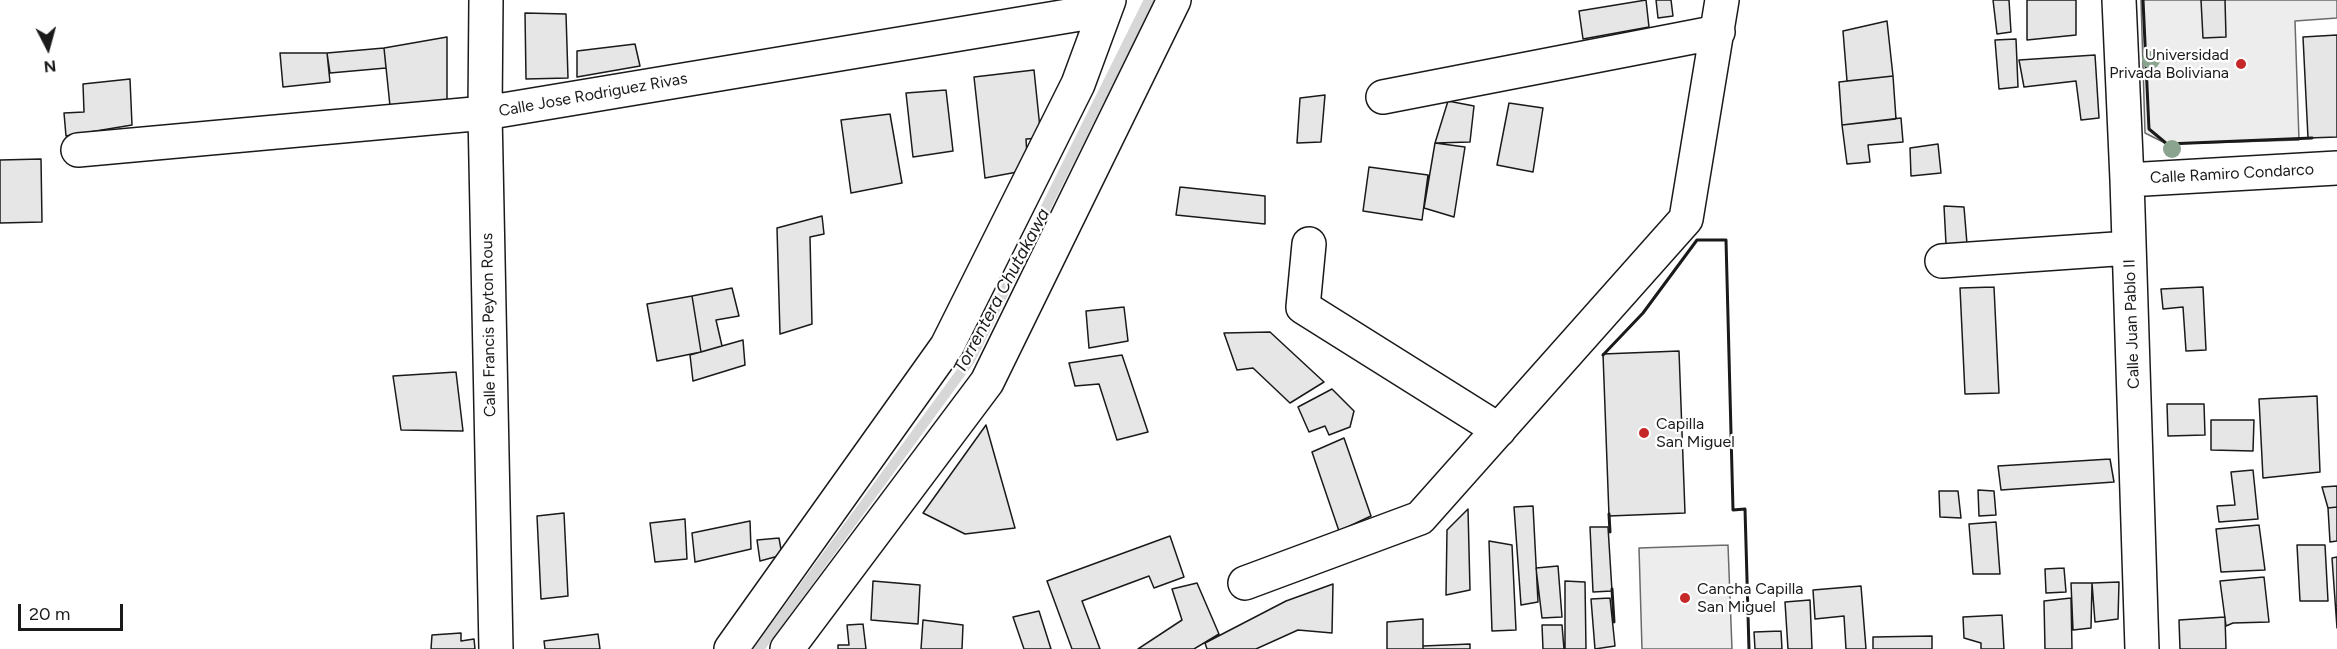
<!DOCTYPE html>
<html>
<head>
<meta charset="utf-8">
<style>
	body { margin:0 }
	#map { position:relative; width:2337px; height:649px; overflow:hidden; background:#fff; font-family:Figtree,sans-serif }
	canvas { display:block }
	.north { position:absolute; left:18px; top:18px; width:60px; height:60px; -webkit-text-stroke:4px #fff; paint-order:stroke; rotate:174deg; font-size:16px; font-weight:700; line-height:24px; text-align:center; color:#1a1a1a }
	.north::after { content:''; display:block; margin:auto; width:21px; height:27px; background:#1a1a1a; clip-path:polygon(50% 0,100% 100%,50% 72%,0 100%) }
	.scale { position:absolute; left:18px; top:604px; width:105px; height:27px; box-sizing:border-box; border:3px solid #1a1a1a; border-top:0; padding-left:8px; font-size:18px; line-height:21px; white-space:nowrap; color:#1a1a1a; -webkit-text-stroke:4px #fff; paint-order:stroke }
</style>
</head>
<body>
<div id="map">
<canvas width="2337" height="649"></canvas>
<div class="north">N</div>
<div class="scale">20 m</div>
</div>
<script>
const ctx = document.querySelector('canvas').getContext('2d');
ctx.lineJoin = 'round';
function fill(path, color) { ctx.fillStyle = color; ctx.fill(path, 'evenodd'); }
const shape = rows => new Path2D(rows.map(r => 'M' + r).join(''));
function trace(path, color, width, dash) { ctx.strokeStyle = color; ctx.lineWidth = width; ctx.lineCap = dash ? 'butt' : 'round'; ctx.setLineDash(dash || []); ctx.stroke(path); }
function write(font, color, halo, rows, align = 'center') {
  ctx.font = font + ' Figtree,sans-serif'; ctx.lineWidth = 4.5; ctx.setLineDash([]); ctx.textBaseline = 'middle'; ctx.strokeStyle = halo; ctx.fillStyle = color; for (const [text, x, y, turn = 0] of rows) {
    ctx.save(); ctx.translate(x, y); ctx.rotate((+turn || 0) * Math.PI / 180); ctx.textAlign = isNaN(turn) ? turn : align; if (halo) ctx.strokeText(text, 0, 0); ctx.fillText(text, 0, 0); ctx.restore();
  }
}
const built = shape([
	[2141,0,2337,0,2337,18,2295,21,2299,140,2167,144,2145,133,2141,0],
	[1728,545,1732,649,1642,649,1639,548,1728,545]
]);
fill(built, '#ededed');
trace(built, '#6a6a6a', 1.5);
trace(shape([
	[759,649,970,360,1149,0]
]), '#d7d7d7', 10);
const building = shape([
	[1646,0,1649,27,1583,39,1579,11,1646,0],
	[1656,0,1671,0,1673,16,1658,18,1656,0],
	[1993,0,2009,0,2011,32,1997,34,1993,0],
	[2027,0,2076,0,2076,35,2027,40,2027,0],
	[2201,0,2225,0,2226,37,2203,38,2201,0],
	[525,13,566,14,568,78,526,79,525,13],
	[1887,21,1893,76,1847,81,1843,31,1887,21],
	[2337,35,2337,137,2308,138,2303,37,2337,35],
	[447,37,447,105,390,106,384,48,447,37],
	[2016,39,2018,87,1999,89,1995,40,2016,39],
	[635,44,640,66,577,77,577,51,635,44],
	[384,48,386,68,330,73,327,53,384,48],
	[280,53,327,53,330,82,283,87,280,53],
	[2095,55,2099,118,2081,120,2076,81,2024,87,2019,60,2095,55],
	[1034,70,1041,138,1026,139,1028,170,985,178,974,77,1034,70],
	[1893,76,1896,119,1842,125,1839,82,1893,76],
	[130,79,132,125,66,136,64,113,84,112,83,84,130,79],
	[946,90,953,151,913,157,906,93,946,90],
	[1325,95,1321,142,1297,143,1300,98,1325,95],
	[1448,101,1474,106,1470,142,1435,143,1448,101],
	[1509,103,1543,108,1533,172,1497,165,1509,103],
	[890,114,902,183,851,193,841,120,890,114],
	[1901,118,1903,142,1868,145,1870,162,1847,164,1842,125,1901,118],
	[1435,143,1465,147,1454,217,1424,208,1435,143],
	[1938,144,1941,173,1911,176,1910,148,1938,144],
	[41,159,42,222,0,223,0,160,41,159],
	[1369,167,1428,175,1422,220,1363,211,1369,167],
	[1180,187,1265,196,1265,224,1176,215,1180,187],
	[1944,206,1964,207,1967,244,1946,244,1944,206],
	[822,216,824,234,810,237,812,324,780,334,777,228,822,216],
	[1994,287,1999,393,1965,394,1960,288,1994,287],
	[2203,287,2206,350,2186,351,2183,307,2163,309,2161,289,2203,287],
	[732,288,739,316,716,320,722,346,701,352,692,296,732,288],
	[692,296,701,352,657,361,647,304,692,296],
	[1124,307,1128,341,1089,348,1086,311,1124,307],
	[1270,332,1324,382,1290,403,1253,368,1237,370,1224,333,1270,332],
	[743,340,745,365,693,381,690,355,743,340],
	[1679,351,1685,513,1609,516,1603,354,1679,351],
	[1122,355,1148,432,1117,440,1099,384,1075,386,1069,363,1122,355],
	[456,372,463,431,401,430,393,376,456,372],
	[1332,389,1354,411,1350,427,1329,435,1325,426,1309,432,1298,407,1332,389],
	[2317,396,2320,472,2263,478,2259,399,2317,396],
	[2167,404,2204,404,2205,435,2168,436,2167,404],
	[2211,420,2254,420,2253,451,2211,450,2211,420],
	[986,425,1015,528,965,534,923,513,986,425],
	[1344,438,1371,516,1339,531,1312,452,1344,438],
	[2110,459,2114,482,2001,490,1998,466,2110,459],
	[2253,470,2258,519,2219,522,2217,506,2235,505,2231,472,2253,470],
	[2337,486,2337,507,2328,508,2322,487,2337,486],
	[1978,490,1994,491,1996,515,1979,516,1978,490],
	[1939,491,1958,491,1961,518,1940,517,1939,491],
	[1533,506,1538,602,1521,605,1514,507,1533,506],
	[2337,507,2337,541,2330,542,2328,508,2337,507],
	[1468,509,1470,590,1446,595,1447,530,1468,509],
	[564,513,568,596,541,599,537,516,564,513],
	[685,519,687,559,655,562,650,523,685,519],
	[750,521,751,549,695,562,692,533,750,521],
	[1996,522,2000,574,1973,574,1969,524,1996,522],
	[2259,525,2265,570,2221,572,2216,529,2259,525],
	[1590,527,1608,527,1612,591,1593,592,1590,527],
	[1170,536,1184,577,1154,588,1149,576,1082,601,1100,649,1072,649,1047,581,1170,536],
	[779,538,782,555,760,561,757,540,779,538],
	[1489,541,1512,545,1516,630,1492,631,1489,541],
	[2297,545,2325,545,2328,601,2300,601,2297,545],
	[2337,557,2337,628,2332,558,2337,557],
	[1558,566,1562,617,1542,618,1536,568,1558,566],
	[2064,568,2066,592,2046,593,2045,569,2064,568],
	[2264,577,2269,622,2233,623,2226,626,2220,581,2264,577],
	[873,581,920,585,918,624,871,620,873,581],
	[1565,581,1585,582,1586,649,1565,649,1565,581],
	[2119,582,2118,619,2095,622,2092,583,2119,582],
	[1197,583,1219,634,1194,649,1138,649,1182,620,1172,589,1197,583],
	[2071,583,2092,583,2091,628,2073,630,2071,583],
	[1333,584,1332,633,1298,630,1256,649,1207,649,1205,643,1286,601,1333,584],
	[1861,586,1866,649,1846,649,1844,616,1815,619,1813,590,1861,586],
	[1610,598,1615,646,1595,649,1591,599,1610,598],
	[2071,598,2072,649,2045,649,2044,601,2071,598],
	[1810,600,1812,649,1788,649,1785,602,1810,600],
	[1039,611,1051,649,1024,649,1013,617,1039,611],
	[2002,615,2004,649,1981,649,1981,643,1964,638,1963,617,2002,615],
	[2225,617,2226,649,2180,649,2179,620,2225,617],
	[1423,619,1423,649,1387,649,1387,622,1423,619],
	[923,620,963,625,962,649,921,649,923,620],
	[863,624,866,649,838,649,838,645,849,645,847,625,863,624],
	[1542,625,1562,625,1564,649,1543,649,1542,625],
	[1781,631,1782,649,1755,649,1754,632,1781,631],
	[461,633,461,641,474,639,475,649,431,649,432,635,461,633],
	[598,634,600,649,545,649,544,641,598,634],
	[1932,636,1932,649,1873,649,1873,637,1932,636],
	[1470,644,1470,649,1423,649,1423,646,1470,644]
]);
fill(building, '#e6e6e6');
trace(building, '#1a1a1a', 1.5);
const minor = shape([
	[486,0,485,113,496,649],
	[2119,0,2127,180,2142,649],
	[1383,97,1718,32],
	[78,150,485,113,1104,10],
	[2127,180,2337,168],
	[1309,244,1303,307,1499,430],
	[1942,261,2129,248],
	[1245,583,1420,518,1686,219,1722,0],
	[731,649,947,346,1078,84,1109,0],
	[787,649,987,382,1174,0]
]);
trace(minor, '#1a1a1a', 36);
trace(minor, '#fff', 33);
trace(shape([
	[2143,0,2149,129,2167,144,2312,138],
	[1603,355,1643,313,1697,240,1726,240,1733,510,1745,509,1749,649],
	[1609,514,1610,532],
	[1612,589,1614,622]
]), '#1a1a1a', 3);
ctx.fillStyle = '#8aa48f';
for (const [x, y] of [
	[2151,60],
	[2172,149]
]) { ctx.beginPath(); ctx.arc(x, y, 9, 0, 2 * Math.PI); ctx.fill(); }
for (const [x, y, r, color] of [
	[2241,64,6,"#c62828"],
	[1644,433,6,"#c62828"],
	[1685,598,6,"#c62828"]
]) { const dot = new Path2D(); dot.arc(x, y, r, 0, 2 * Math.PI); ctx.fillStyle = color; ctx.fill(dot); trace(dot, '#fff', 2); }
write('16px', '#1a1a1a', '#fff', [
	["Universidad",2229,55,"right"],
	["Privada Boliviana",2229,73,"right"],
	["Capilla",1656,424],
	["San Miguel",1656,442],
	["Cancha Capilla",1697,589],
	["San Miguel",1697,607]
], 'left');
write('16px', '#1a1a1a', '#fff', [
	["Calle Jose Rodriguez Rivas",593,95,-10],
	["Calle Ramiro Condarco",2232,174,-3],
	["Calle Juan Pablo II",2132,324,-92],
	["Calle Francis Peyton Rous",489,325,-91]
]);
write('italic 18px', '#1a1a1a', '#fff', [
	["Torrentera Chutakawa",1002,291,-62]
]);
</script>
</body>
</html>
